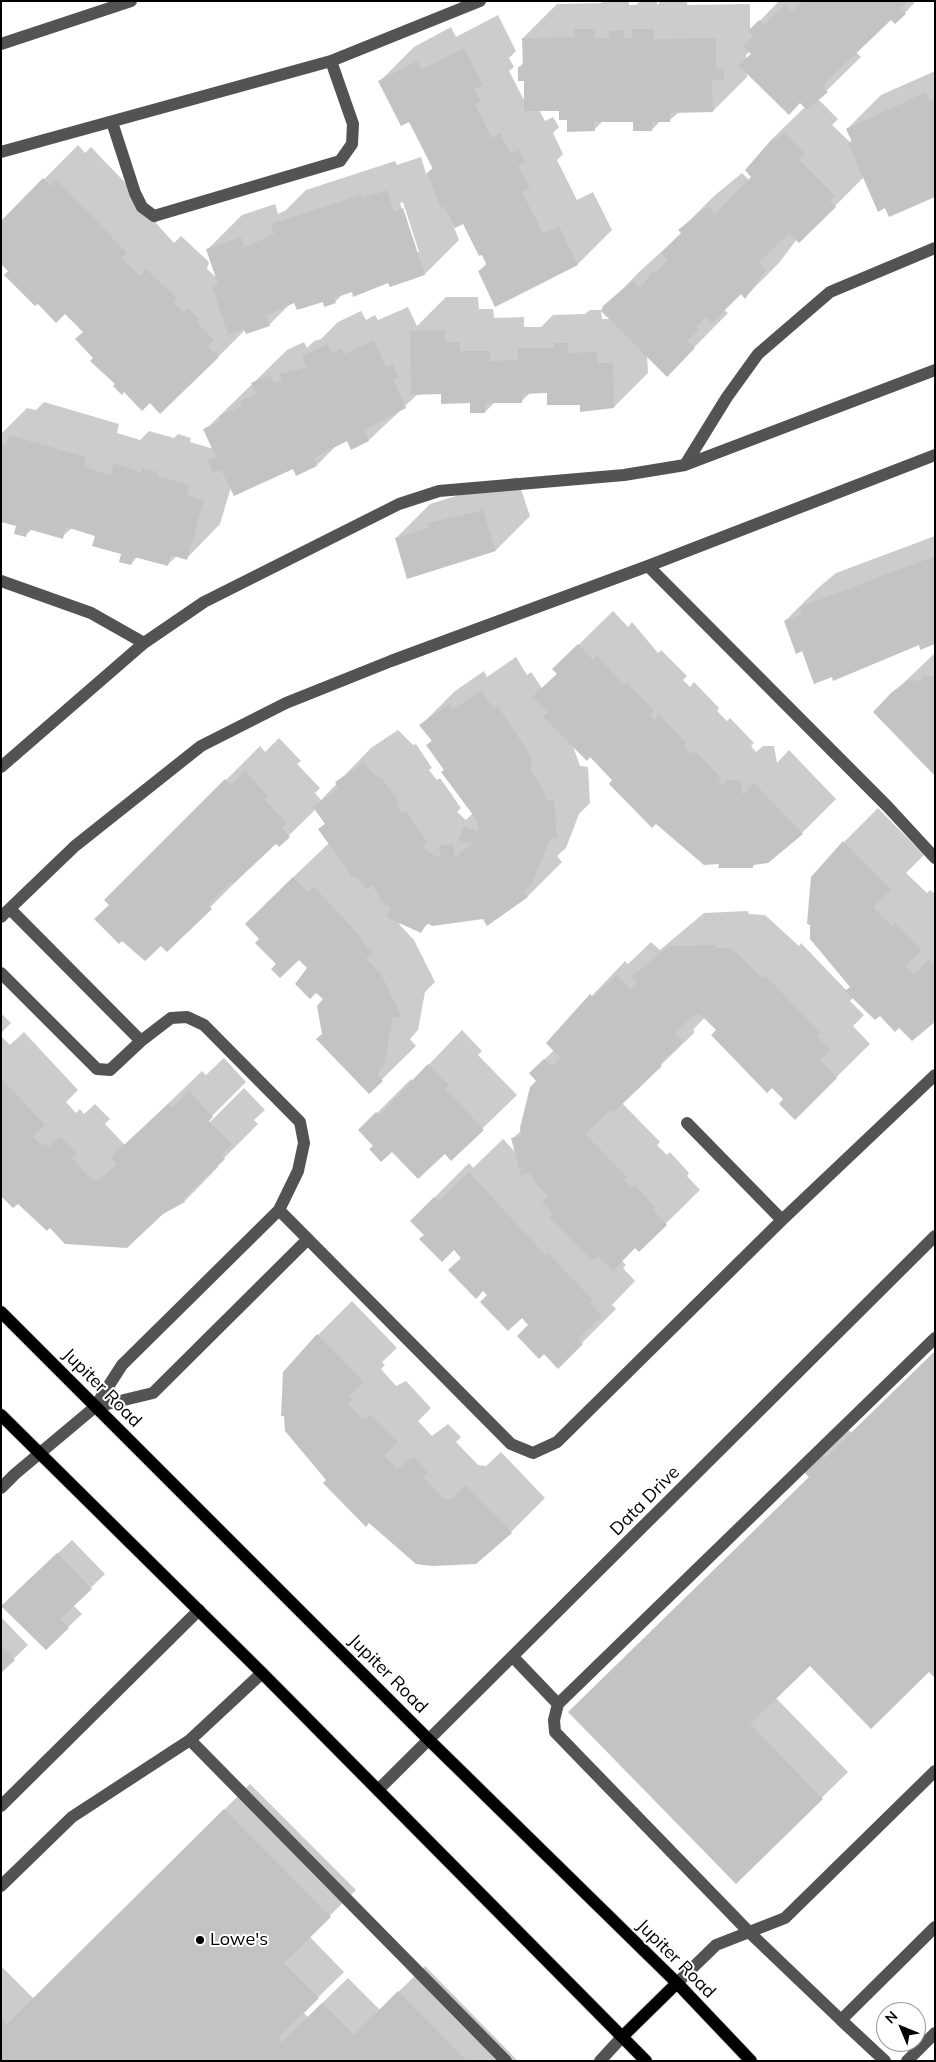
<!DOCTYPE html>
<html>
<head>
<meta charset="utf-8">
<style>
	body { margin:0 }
	#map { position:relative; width:936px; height:2062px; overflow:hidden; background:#fff; font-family:Mulish,sans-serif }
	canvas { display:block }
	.frame { position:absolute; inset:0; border:2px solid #000; pointer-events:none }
	.north { position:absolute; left:876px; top:2002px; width:50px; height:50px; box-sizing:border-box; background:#fff; border:1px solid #999; border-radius:50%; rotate:315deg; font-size:14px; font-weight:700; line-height:20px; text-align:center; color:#000 }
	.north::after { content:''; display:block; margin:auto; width:18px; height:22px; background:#000; clip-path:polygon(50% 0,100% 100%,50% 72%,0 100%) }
</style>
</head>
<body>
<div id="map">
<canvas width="936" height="2062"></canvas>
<div class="frame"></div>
<div class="north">N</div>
</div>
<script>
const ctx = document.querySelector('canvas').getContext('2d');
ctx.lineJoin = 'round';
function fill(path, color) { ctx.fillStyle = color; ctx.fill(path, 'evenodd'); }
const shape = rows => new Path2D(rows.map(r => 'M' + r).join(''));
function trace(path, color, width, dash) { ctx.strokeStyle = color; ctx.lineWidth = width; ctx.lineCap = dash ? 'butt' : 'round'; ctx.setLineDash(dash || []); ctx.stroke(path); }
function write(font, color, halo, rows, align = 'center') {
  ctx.font = font + ' Mulish,sans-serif'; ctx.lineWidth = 4; ctx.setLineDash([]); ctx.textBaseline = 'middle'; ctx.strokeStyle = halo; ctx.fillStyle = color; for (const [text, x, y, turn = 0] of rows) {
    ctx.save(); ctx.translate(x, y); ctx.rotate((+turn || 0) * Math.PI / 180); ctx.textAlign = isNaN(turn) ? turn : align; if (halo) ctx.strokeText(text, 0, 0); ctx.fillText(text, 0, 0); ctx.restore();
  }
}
fill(shape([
	[604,1,629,1,629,5,636,5,640,1,657,1,657,5,661,1,687,1,687,5,750,4,750,31,779,1,916,1,905,13,891,18,856,52,861,57,818,99,838,119,832,125,850,142,852,140,847,129,881,95,935,71,935,196,864,177,799,242,797,239,779,263,745,297,740,292,723,309,728,313,667,375,647,355,648,373,614,407,582,403,548,392,530,393,522,401,495,402,485,412,471,402,442,392,419,393,369,440,351,448,347,439,338,444,317,465,297,474,294,468,231,487,220,524,186,559,177,556,167,565,138,556,131,564,123,554,97,535,72,528,62,537,32,529,25,536,18,525,1,521,1,434,27,408,36,410,44,402,119,424,117,433,140,440,149,431,174,438,178,434,191,438,190,442,214,449,205,430,287,350,304,342,307,348,314,341,321,339,338,322,361,311,366,320,375,315,378,320,408,307,417,326,446,297,478,297,479,309,493,309,494,318,524,317,524,327,541,327,553,315,585,314,590,310,603,310,639,272,682,233,680,230,714,196,742,173,749,180,772,139,805,107,800,101,747,71,747,77,713,111,679,112,670,120,661,120,652,130,634,120,603,121,594,130,568,119,561,110,539,110,545,121,553,117,559,127,553,133,563,154,557,160,577,200,593,192,612,230,578,264,496,305,479,271,487,263,464,222,454,227,459,240,425,274,353,290,343,294,335,302,295,301,291,303,269,325,246,329,218,357,150,401,117,384,95,358,85,332,65,312,10,270,1,223,78,145,85,153,91,147,160,219,156,223,174,243,181,236,209,262,207,269,218,279,208,249,242,215,275,204,278,214,286,210,306,190,395,161,397,165,421,157,426,174,434,167,410,120,380,81,414,47,451,27,456,37,498,15,516,51,509,58,514,67,509,71,526,104,525,80,519,67,524,62,523,38,557,4,601,3],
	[750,51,752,53,746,59,746,55],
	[403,202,419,252,416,252,400,203],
	[601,310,611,319,602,319],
	[517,477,530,516,496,550,396,538,430,504,456,496,463,490],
	[935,536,935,642,920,643,832,676,803,650,785,621,819,587,836,573],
	[613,611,628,627,632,622,658,653,661,650,687,676,683,680,690,687,694,682,719,708,717,711,727,721,730,718,754,743,751,746,756,752,763,746,774,746,777,763,789,750,836,799,802,833,767,862,756,863,752,867,720,863,613,781,590,756,573,746,580,766,588,767,590,803,579,814,566,848,557,856,562,862,528,896,488,924,484,917,429,923,420,931,401,922,399,924,414,940,435,982,425,992,418,1030,410,1039,416,1046,369,1092,323,1033,325,999,308,968,299,958,278,964,280,890,330,842,320,829,326,823,316,809,279,845,276,842,167,950,106,900,260,746,265,752,279,738,301,761,297,764,320,788,315,793,321,800,371,748,398,730,413,745,416,744,432,768,429,770,437,780,440,778,461,808,457,812,466,820,473,813,428,745,433,740,421,725,455,691,484,671,487,677,516,657,527,675,531,672,542,688,558,673,554,669],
	[935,653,935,772,934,773,892,694],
	[878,808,924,855,906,873,927,893,930,890,935,894,935,1020,899,1026,854,997,850,1001,864,1015,853,1026,870,1044,795,1118,785,1099,705,1017,693,1030,695,1032,622,1103,660,1142,657,1145,667,1155,670,1152,689,1173,687,1176,700,1190,639,1250,635,1246,621,1260,626,1265,623,1268,635,1281,612,1305,616,1309,558,1367,530,1325,522,1317,489,1295,454,1249,426,1235,411,1221,469,1163,473,1168,503,1139,516,1153,513,1138,522,1130,538,1081,531,1073,554,1050,547,1043,625,961,628,964,651,942,660,950,704,913,748,911,749,914,765,915,799,946,801,943,847,991,851,987,844,842],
	[1,1013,11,1023,1,1033],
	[462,1030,482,1051,478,1055,517,1095,451,1159,445,1152,392,1150,374,1146,360,1130,411,1079,413,1081],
	[24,1032,78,1090,66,1102,76,1113,80,1109,84,1114,95,1104,110,1119,105,1124,125,1145,202,1071,206,1075,224,1058,246,1082,204,1124,206,1126,244,1088,265,1110,254,1120,258,1124,217,1165,218,1167,185,1201,162,1213,50,1226,18,1202,1,1194,1,1036,10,1045],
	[352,1301,397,1348,382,1362,385,1365,381,1369,396,1386,406,1381,431,1408,418,1421,432,1436,448,1424,461,1437,456,1442,478,1465,486,1466,501,1452,545,1498,511,1532,476,1562,327,1480,318,1335],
	[847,1429,852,1433,929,1671,810,1664,776,1698,848,1772,736,1882,570,1712,810,1477,804,1471],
	[72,1540,105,1574,73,1605,82,1614,46,1648,16,1592],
	[1,1617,28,1645,1,1671],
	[250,1784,356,1890,309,1936,344,1972,303,2012,308,2017,348,1978,380,2010,425,1966,518,2061,1,2061,1,1966,34,1999]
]), '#0003');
fill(shape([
	[803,1,908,1,901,8,906,14,895,24,891,20,822,86,828,92,807,110,800,103,789,115,738,65,751,54,743,46,753,36,748,31,759,20,764,25,785,5,792,12],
	[574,29,595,29,595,39,609,38,609,31,624,30,624,38,632,38,632,29,654,29,654,39,716,38,716,69,724,69,724,79,712,80,713,112,670,113,670,122,652,122,652,131,633,131,633,122,594,122,595,131,567,132,567,120,559,120,559,111,524,111,524,81,518,81,518,67,523,66,522,38,574,37],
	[464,48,483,86,474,89,481,102,475,104,492,138,500,133,511,154,519,150,526,162,518,166,530,189,522,192,543,233,559,226,578,265,495,307,478,271,487,266,482,255,479,256,463,224,455,228,444,206,441,208,427,173,433,169,409,122,401,126,378,81,417,61,421,70],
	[926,92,930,101,935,99,935,197,889,217,885,208,878,212,848,143,852,142,846,129],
	[784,132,805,153,799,160,835,196,830,201,836,207,799,243,789,233,759,263,766,270,745,299,741,294,712,323,706,317,696,327,699,330,687,341,695,348,667,377,601,311,603,306,632,281,640,288,653,271,655,273,668,260,661,253,681,233,678,230,708,206,715,214,751,177,745,170,772,139,774,141],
	[43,178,50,186,57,180,127,253,122,258,140,276,146,269,176,297,174,303,183,312,189,309,199,319,196,322,214,340,208,347,219,357,160,414,150,403,142,411,124,392,122,395,113,386,115,384,90,361,93,358,75,339,83,332,65,314,56,323,38,304,35,306,4,275,8,271,1,264,1,221],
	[387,190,394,212,403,208,425,275,390,287,388,283,353,297,352,292,334,298,336,303,324,307,323,302,297,310,294,303,266,316,270,326,246,334,244,329,228,335,212,286,218,284,206,249,241,237,244,247,274,234,271,224,361,195,363,198],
	[445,330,445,342,460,342,460,351,490,351,490,361,518,360,518,348,554,348,554,343,568,343,568,353,597,352,598,363,613,363,614,408,580,412,580,405,547,405,547,393,522,394,522,403,485,403,485,413,470,413,470,403,441,404,441,394,411,395,410,331],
	[374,340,386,367,393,364,398,377,393,379,406,408,364,430,369,441,351,450,347,441,314,458,317,466,296,476,293,469,234,496,221,470,213,473,208,461,216,457,203,429,221,421,219,416,242,406,240,401,256,394,251,383,270,375,274,384,282,380,279,374,307,367,302,356,327,344,332,353,341,348,344,354],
	[9,435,86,457,84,467,111,475,114,464,141,472,142,468,158,472,157,476,189,485,187,495,204,500,187,560,171,555,168,566,134,557,131,565,119,562,121,554,92,546,95,536,66,527,63,539,28,529,26,537,14,534,16,526,1,522,1,444,6,445],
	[483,510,496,551,407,579,395,538,429,528,428,523],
	[935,556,935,644,920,650,919,645,833,681,832,677,814,684,802,651,796,654,784,621,803,614,800,607],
	[578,644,593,660,597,655,624,686,627,683,654,711,650,715,655,720,659,715,686,743,684,746,692,754,695,751,721,778,718,780,722,785,728,780,740,780,743,795,754,783,803,834,768,863,753,865,753,868,718,868,719,864,704,865,656,824,652,828,609,784,612,780,590,757,587,761,543,717,548,712,533,696,557,674,552,669],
	[923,676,935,676,935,753,932,754,935,757,934,775,873,712,891,693,908,680,922,681],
	[481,690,493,708,497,705,531,756,531,772,541,785,546,800,554,800,557,838,550,839,532,884,524,891,528,897,487,926,483,919,432,926,427,923,421,933,386,917,391,907,383,903,372,885,366,889,357,877,353,878,318,829,325,824,313,807,339,788,335,782,363,763,379,778,381,777,399,802,396,805,403,813,406,811,428,843,423,846,428,852,441,858,439,845,453,844,455,857,472,844,458,840,464,827,479,832,476,819,441,772,444,770,426,745,432,741,419,725,449,704,453,710],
	[245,771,268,796,264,799,287,823,282,828,290,837,279,847,276,844,233,884,232,882,208,905,212,909,167,952,161,946,145,961,122,941,119,944,94,919,109,905,104,900,225,779,230,785],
	[843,841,891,890,873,907,892,926,895,923,922,950,906,966,914,974,929,959,935,964,935,1022,912,1041,899,1028,895,1032,880,1016,875,1020,845,991,850,987,810,939,810,925,807,924,811,877],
	[293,877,308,892,313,886,362,938,360,939,372,953,366,959,381,974,402,1017,393,1017,384,1066,377,1074,383,1081,369,1094,316,1039,322,1034,317,1006,323,999,316,993,310,999,295,984,307,968,299,960,280,978,271,969,276,964,255,943,259,939,245,924],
	[715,945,715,948,731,948,764,979,766,976,820,1032,817,1036,831,1050,820,1060,837,1078,795,1120,779,1104,783,1099,772,1088,767,1093,711,1035,716,1030,700,1014,694,1015,675,1034,683,1042,659,1064,662,1066,613,1113,610,1110,585,1134,627,1177,624,1180,632,1188,635,1185,656,1208,653,1210,667,1225,639,1252,635,1248,613,1271,598,1256,592,1261,549,1217,553,1214,542,1202,548,1196,533,1180,531,1172,521,1176,511,1138,521,1136,520,1128,530,1087,536,1081,529,1073,544,1059,552,1066,560,1058,546,1043,590,994,593,997,616,975,631,989,637,982,632,976,669,946],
	[428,1064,449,1085,445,1089,484,1130,451,1161,445,1154,418,1179,392,1152,381,1162,369,1149,373,1146,358,1130,376,1112,379,1115],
	[1,1078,45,1125,33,1136,42,1146,45,1142,49,1147,60,1137,77,1154,72,1158,92,1180,100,1180,117,1164,111,1157,168,1104,172,1108,189,1091,213,1117,209,1121,232,1144,221,1155,225,1159,183,1199,185,1202,163,1214,127,1248,65,1244,50,1228,47,1231,18,1204,13,1208,1,1196],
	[469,1172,545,1255,548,1253,593,1300,590,1303,602,1316,578,1339,583,1344,558,1369,544,1354,539,1359,517,1336,528,1325,522,1318,508,1331,480,1302,487,1295,483,1291,476,1299,448,1270,461,1258,454,1250,442,1262,419,1239,424,1235,410,1221,434,1197,439,1201],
	[317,1334,364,1382,349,1396,352,1400,348,1404,362,1419,371,1415,398,1442,384,1455,397,1469,414,1457,428,1472,423,1477,444,1499,451,1499,466,1485,512,1533,476,1564,432,1566,416,1564,369,1523,366,1527,323,1483,326,1480,285,1431,284,1416,281,1416,283,1372],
	[935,1351,935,1678,929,1672,871,1729,810,1666,750,1724,823,1799,736,1884,568,1712,809,1477,803,1471,821,1454,825,1458],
	[57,1553,92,1589,60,1619,69,1628,46,1650,1,1606],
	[1,1645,15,1660,1,1673],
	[224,1809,331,1917,284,1963,319,1998,278,2039,282,2042,322,2003,354,2035,398,1991,467,2061,1,2061,1,2018,7,2024]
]), '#c3c3c3');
const major = shape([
	[1,1312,429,1740,677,1983,751,2061],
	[1,1415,262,1673,646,2061],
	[622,2037,677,1983]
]);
trace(major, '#dbdbdb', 14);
trace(shape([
	[1,44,131,1],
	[112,122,135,193,142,207,154,216,340,161,352,144,353,124,331,61],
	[1,152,331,61,480,1],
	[685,465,727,397,758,354,830,292,935,248],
	[648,566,888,807,935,858],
	[1,581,91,613,144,643],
	[1,767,144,643,204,602,399,504,439,491,624,475,685,465,935,370],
	[10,909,141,1041],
	[1,917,75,846,201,746,286,703,391,661,648,566,935,455],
	[1,973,97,1069,110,1070,141,1041,171,1018,187,1017,204,1025,300,1122,304,1143,298,1171,279,1210,122,1365,95,1407,15,1474,1,1488],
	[687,1123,782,1220],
	[279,1210,511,1444,533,1453,557,1442,782,1220,935,1075],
	[95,1407,153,1393,308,1239],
	[513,1657,558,1704,554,1720,555,1732,750,1933,841,2020,935,1927],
	[558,1704,935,1338],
	[190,1740,506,2061],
	[378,1790,935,1236],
	[1,1806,199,1610],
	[1,1886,72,1817,190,1740,262,1673],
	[677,1983,716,1945,785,1918,935,1771],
	[841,2020,885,2061],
	[600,2061,622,2037],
	[907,2061,935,2033]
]), '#535353', 12);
trace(major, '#000', 12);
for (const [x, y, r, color] of [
	[200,1940,5,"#000"]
]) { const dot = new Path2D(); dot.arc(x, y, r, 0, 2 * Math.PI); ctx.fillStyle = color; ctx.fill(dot); trace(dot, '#fff', 2); }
write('18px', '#000', '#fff', [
	["Jupiter Road",102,1388,45],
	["Data Drive",645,1501,-45],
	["Jupiter Road",388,1674,45],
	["Jupiter Road",676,1959,45]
]);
write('18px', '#000', '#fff', [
	["Lowe's",210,1940]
], 'left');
</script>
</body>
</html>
